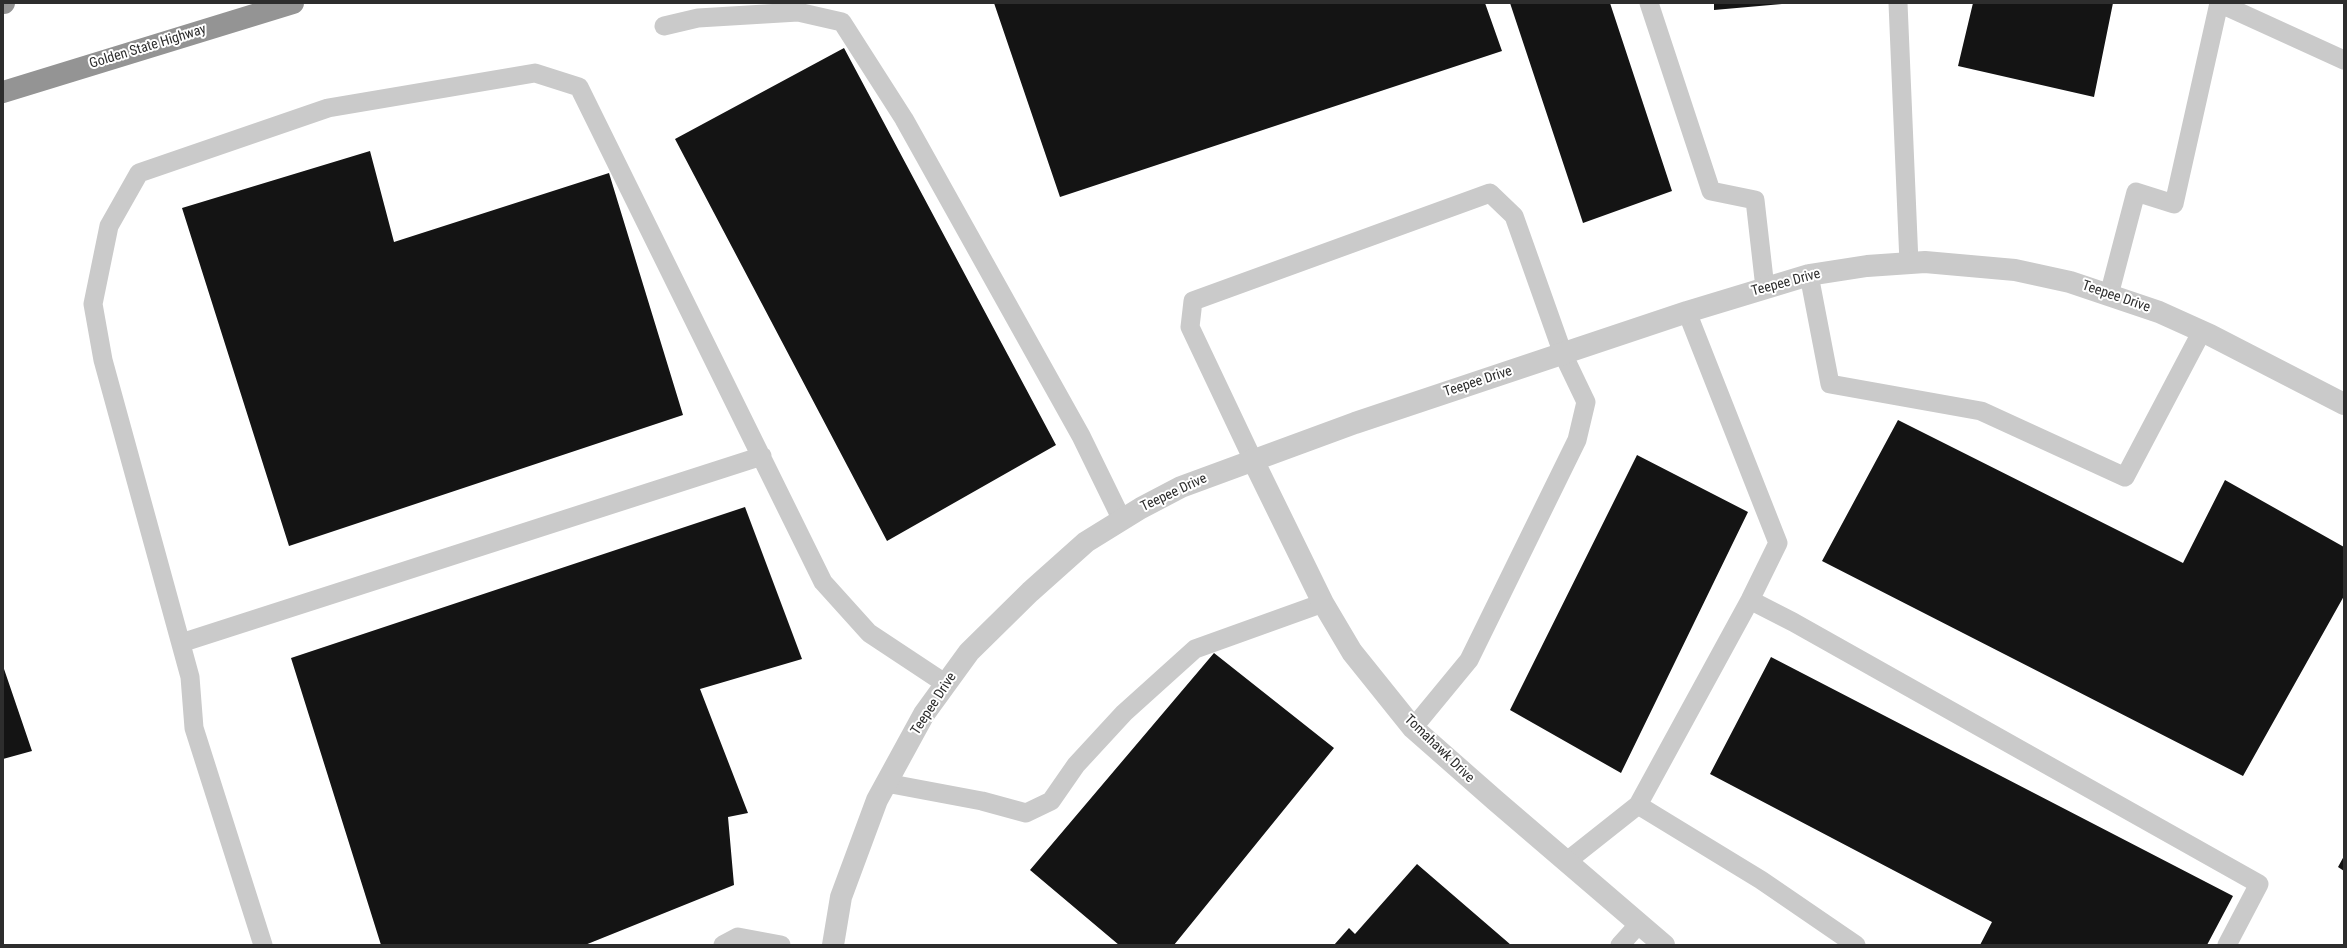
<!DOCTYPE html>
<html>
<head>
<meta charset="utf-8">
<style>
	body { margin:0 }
	#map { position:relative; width:2347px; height:948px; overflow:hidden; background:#fff; font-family:"Roboto Condensed",sans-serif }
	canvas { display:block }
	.frame { position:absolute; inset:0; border:4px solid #2d2d2d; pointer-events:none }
</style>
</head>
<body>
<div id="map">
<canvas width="2347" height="948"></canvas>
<div class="frame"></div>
</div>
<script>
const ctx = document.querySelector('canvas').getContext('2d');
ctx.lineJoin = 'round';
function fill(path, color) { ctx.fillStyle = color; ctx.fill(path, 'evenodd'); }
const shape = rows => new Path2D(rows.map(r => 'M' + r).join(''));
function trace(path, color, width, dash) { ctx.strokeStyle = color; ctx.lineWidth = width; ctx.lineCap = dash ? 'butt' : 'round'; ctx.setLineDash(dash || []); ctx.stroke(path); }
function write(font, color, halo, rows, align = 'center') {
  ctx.font = font + ' "Roboto Condensed",sans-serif'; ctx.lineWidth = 4; ctx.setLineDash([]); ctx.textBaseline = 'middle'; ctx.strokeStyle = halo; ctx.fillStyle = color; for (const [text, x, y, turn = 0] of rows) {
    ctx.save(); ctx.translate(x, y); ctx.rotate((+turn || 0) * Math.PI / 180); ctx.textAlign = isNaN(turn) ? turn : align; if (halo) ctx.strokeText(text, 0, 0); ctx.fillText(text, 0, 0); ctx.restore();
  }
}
fill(shape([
	[994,3,1485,3,1502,51,1060,197],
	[1510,3,1610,3,1672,191,1583,223],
	[1714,3,1782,3,1782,4,1714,10],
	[1973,3,2113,3,2094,97,1958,66],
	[844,48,1056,445,887,541,675,139],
	[370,151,394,242,609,173,683,415,289,546,182,208],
	[1898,420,2183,563,2225,480,2344,547,2344,596,2243,776,1822,561],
	[1637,455,1748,512,1621,773,1510,710],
	[745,507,802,659,700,689,748,813,728,817,734,885,585,945,381,945,291,658],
	[1214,653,1334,748,1174,945,1119,945,1030,870],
	[1771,657,2233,896,2207,945,1980,945,1992,922,1710,774],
	[3,666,32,751,3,759],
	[2344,856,2344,871,2338,867],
	[1417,864,1511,945,1334,945,1349,928,1355,934]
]), '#141414');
trace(shape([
	[1649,3,1711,191,1755,200,1765,288],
	[1898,3,1909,263],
	[664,26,698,18,798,12,842,22,904,119,1081,436,1122,520],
	[1809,275,1830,384,1981,411,2125,477,2202,331],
	[2109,295,2136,192,2174,204,2219,3,2344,60],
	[1253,460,1190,327,1193,301,1490,193,1514,216,1563,354,1586,402,1577,440,1469,660,1413,728],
	[1750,600,1793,622,2259,884,2227,945],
	[181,643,762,456],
	[886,783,982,801,1026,813,1051,801,1076,765,1124,713,1195,649,1323,603],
	[1638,805,1761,880,1856,945],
	[1566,862,1638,805,1750,600,1778,543,1687,312],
	[263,945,194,728,190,677,103,360,93,304,109,226,139,173,328,108,535,73,579,87,823,582,869,633,946,684],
	[723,945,738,937,781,945],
	[1620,945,1639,924]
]), '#cacaca', 19);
trace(shape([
	[1253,460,1323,603,1352,652,1413,728,1496,801,1664,945],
	[833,945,841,897,877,800,924,714,969,652,1030,592,1086,542,1141,508,1181,487,1355,423,1687,312,1809,275,1867,266,1925,262,2015,270,2070,282,2159,312,2210,335,2344,404]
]), '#cacaca', 22);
trace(shape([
	[3,3,4,3],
	[3,92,293,3]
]), '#949494', 22);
write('14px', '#2d2d2d', '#fff', [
	["Golden State Highway",148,47,-17],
	["Teepee Drive",1786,283,-15],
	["Teepee Drive",2116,297,19],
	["Teepee Drive",1478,382,-18],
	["Teepee Drive",1174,493,-25],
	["Teepee Drive",934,704,-57],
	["Tomahawk Drive",1439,749,44]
]);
</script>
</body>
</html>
